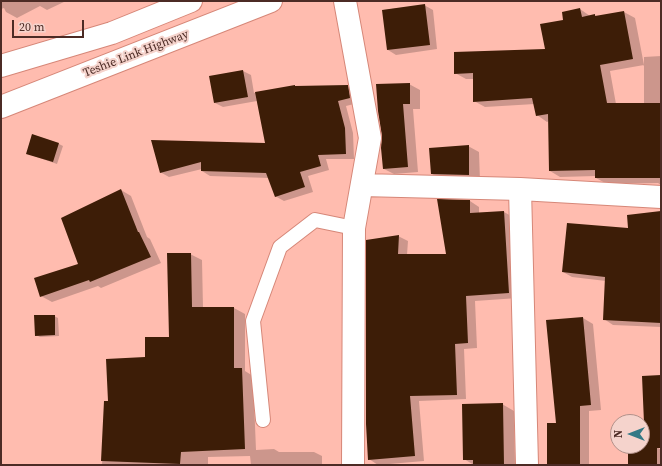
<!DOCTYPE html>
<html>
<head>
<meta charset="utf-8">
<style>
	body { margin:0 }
	#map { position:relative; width:662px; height:466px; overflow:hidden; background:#ffbcaf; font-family:"Source Serif 4",serif }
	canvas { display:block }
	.frame { position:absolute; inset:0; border:2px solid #4c2b25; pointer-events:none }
	.north { position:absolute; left:610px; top:414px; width:40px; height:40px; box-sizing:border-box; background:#f5d3cc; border:1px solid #b19089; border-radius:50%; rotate:270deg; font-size:11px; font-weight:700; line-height:16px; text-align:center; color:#4c2b25 }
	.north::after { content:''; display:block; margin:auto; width:14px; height:18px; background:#347986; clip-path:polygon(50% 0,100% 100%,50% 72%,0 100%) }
	.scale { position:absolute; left:12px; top:20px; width:72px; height:18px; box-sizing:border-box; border:2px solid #4c2b25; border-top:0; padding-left:5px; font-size:12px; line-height:14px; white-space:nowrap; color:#4c2b25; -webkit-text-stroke:3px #f5d3cc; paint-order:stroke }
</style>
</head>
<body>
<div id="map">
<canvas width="662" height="466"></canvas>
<div class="frame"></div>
<div class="north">N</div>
<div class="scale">20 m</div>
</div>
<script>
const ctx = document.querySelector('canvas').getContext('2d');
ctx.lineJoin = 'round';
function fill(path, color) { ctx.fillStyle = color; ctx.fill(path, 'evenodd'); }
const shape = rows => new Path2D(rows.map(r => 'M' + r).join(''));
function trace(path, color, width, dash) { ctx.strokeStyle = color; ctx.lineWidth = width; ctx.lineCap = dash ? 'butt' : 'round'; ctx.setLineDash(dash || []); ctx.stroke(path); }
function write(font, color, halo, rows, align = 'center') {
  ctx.font = font + ' "Source Serif 4",serif'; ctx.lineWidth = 4; ctx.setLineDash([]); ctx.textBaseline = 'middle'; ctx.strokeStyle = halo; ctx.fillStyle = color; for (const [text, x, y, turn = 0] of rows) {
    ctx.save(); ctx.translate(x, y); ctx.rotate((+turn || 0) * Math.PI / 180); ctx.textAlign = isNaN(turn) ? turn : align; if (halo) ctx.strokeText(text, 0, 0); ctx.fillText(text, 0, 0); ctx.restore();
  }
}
fill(shape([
	[1,1,66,1,47,10,40,6,17,18,6,12,4,8,1,9],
	[424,5,433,10,437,49,396,55,388,50,383,10],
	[580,9,590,16,595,15,597,17,624,12,635,18,644,65,610,71,616,104,644,104,644,57,661,56,661,185,658,183,607,184,596,178,596,176,560,177,550,171,549,121,547,122,537,115,535,104,485,107,474,101,474,79,466,79,455,73,546,50,564,21],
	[243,71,251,75,254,93,294,86,297,87,347,86,356,91,358,103,346,106,353,133,354,159,326,159,329,170,308,176,313,192,284,201,275,196,269,178,210,176,202,171,202,169,169,177,160,172,266,144,257,101,223,107,215,103],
	[409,84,420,90,420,109,413,109,418,172,394,174,384,169,383,136],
	[32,135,59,144,63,146,57,164,31,155,27,153],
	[468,146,479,152,480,181,442,180,432,174],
	[121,190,131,196,147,237,150,239,161,263,101,288,98,286,52,302,41,296,79,265],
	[470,201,479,207,479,213,504,212,513,217,518,298,475,301,477,348,464,349,466,399,419,401,424,461,378,465,369,459,398,236,408,241,407,255,447,255],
	[661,212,661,327,613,325,604,319,606,281,572,277,563,272],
	[190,254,202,260,203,308,234,308,245,314,245,371,253,376,256,450,274,449,279,452,314,452,322,456,322,465,251,465,250,456,208,457,208,465,102,465,105,402,109,402,146,358,170,338],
	[54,316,58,318,59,336,40,337,36,335],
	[583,318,593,324,601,410,589,411,589,465,548,465,557,424],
	[502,404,514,411,515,465,474,465,464,459],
	[657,447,661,450,661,465,629,465]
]), '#0003');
fill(shape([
	[425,4,430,45,387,50,382,10],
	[580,8,582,17,595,14,595,16,624,11,633,59,600,65,607,103,661,103,661,178,595,178,595,170,549,171,548,114,536,116,532,98,473,102,473,73,454,74,454,52,545,49,540,24,563,20,562,12],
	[243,70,248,97,214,103,209,76],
	[410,83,410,104,403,104,408,167,383,169,381,148,382,136,378,111,376,84],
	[295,85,295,86,348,85,350,98,338,101,345,128,346,154,318,155,321,166,300,172,305,187,275,197,266,173,201,171,201,162,160,173,151,140,265,143,255,92],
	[32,134,59,143,53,162,26,154],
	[469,145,469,175,431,174,429,148],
	[121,189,138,232,139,232,151,257,90,282,89,280,40,297,34,278,78,264,61,218],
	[437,199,470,200,470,213,504,211,509,293,466,296,468,343,455,344,457,395,410,396,415,456,368,460,366,424,366,240,399,235,398,254,446,254],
	[661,211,661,323,603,320,605,277,562,272,567,223,628,228,627,215],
	[167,253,191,253,192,307,234,307,234,368,242,368,245,449,181,452,180,464,101,461,104,401,108,401,106,359,145,357,145,337,169,337],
	[34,315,55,315,55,335,35,336],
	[583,317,591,405,580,406,580,465,547,465,547,423,556,423,546,320],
	[661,375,661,448,657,448,657,465,628,465,628,447,645,446,642,376],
	[503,403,504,465,473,465,473,460,463,460,462,404]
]), '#3d1d07');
const lane = shape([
	[263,420,253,321,280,247,315,220,354,228]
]);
const street = shape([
	[345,1,370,138,354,228,353,465],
	[362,185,520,189,661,197],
	[520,189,527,465]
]);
const secondary = shape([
	[1,66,112,33,191,1],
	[1,107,271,1]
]);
trace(lane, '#d68778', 16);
trace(street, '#d68778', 24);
trace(secondary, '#d68778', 24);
trace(lane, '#fff', 14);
trace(street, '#fff', 22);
trace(secondary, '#fff', 22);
write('12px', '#4c2b25', '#f5d3cc', [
	["Teshie Link Highway",136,54,-21]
]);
</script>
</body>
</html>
